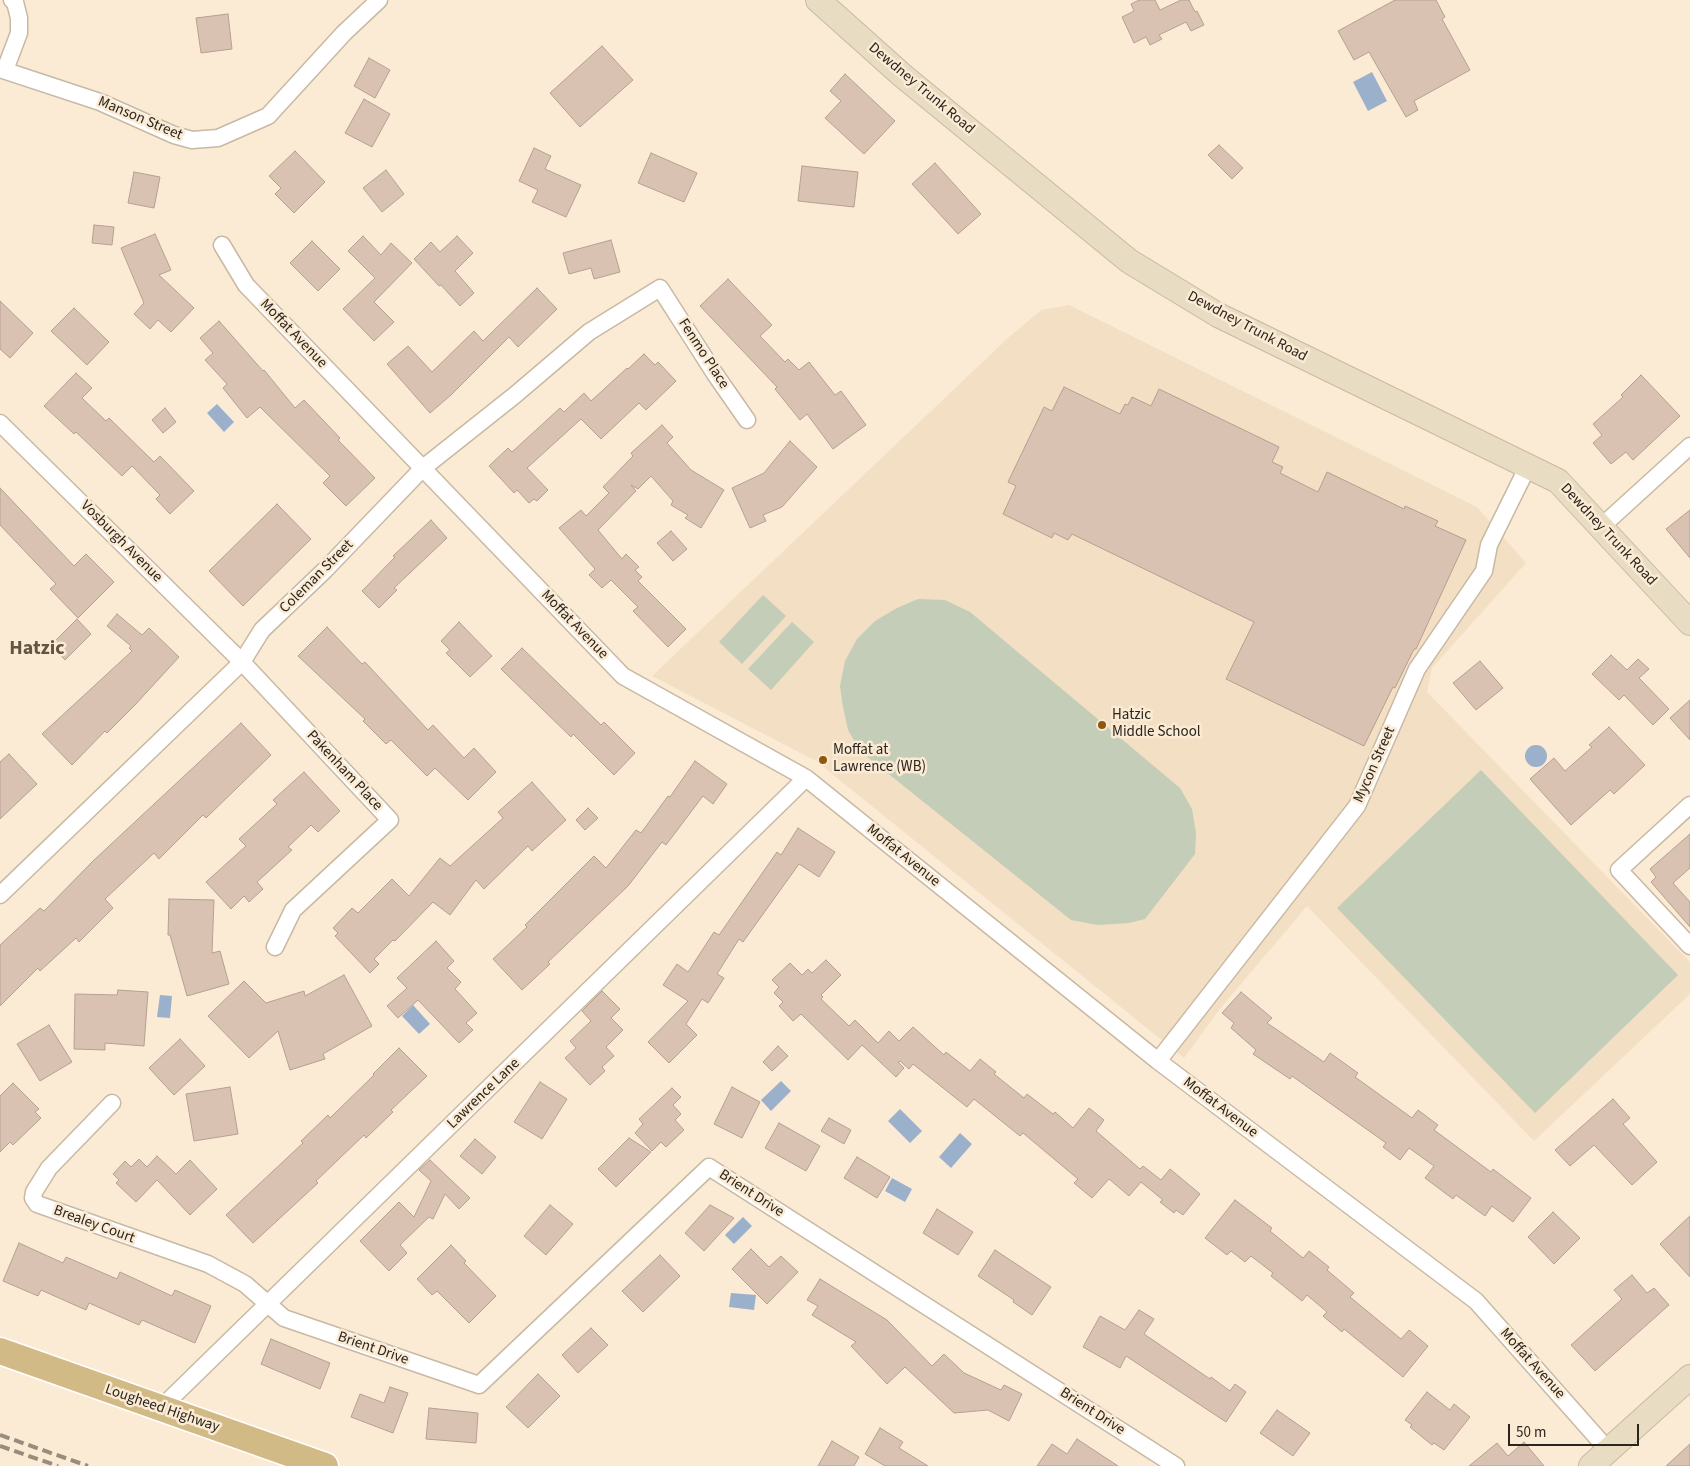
<!DOCTYPE html>
<html>
<head>
<meta charset="utf-8">
<style>
	body { margin:0 }
	#map { position:relative; width:1690px; height:1466px; overflow:hidden; background:#fbebd5; font-family:"Source Sans 3",sans-serif }
	canvas { display:block }
	.scale { position:absolute; left:1508px; top:1424px; width:131px; height:22px; box-sizing:border-box; border:2px solid #2b251d; border-top:0; padding-left:6px; font-size:15px; line-height:18px; white-space:nowrap; color:#2b251d; -webkit-text-stroke:4px #fbebd5; paint-order:stroke }
</style>
</head>
<body>
<div id="map">
<canvas width="1690" height="1466"></canvas>
<div class="scale">50 m</div>
</div>
<script>
const ctx = document.querySelector('canvas').getContext('2d');
ctx.lineJoin = 'round';
function fill(path, color) { ctx.fillStyle = color; ctx.fill(path, 'evenodd'); }
const shape = rows => new Path2D(rows.map(r => 'M' + r).join(''));
function trace(path, color, width, dash) { ctx.strokeStyle = color; ctx.lineWidth = width; ctx.lineCap = dash ? 'butt' : 'round'; ctx.setLineDash(dash || []); ctx.stroke(path); }
function write(font, color, halo, rows, align = 'center') {
  ctx.font = font + ' "Source Sans 3",sans-serif'; ctx.lineWidth = 5; ctx.setLineDash([]); ctx.textBaseline = 'middle'; ctx.strokeStyle = halo; ctx.fillStyle = color; for (const [text, x, y, turn = 0] of rows) {
    ctx.save(); ctx.translate(x, y); ctx.rotate((+turn || 0) * Math.PI / 180); ctx.textAlign = isNaN(turn) ? turn : align; if (halo) ctx.strokeText(text, 0, 0); ctx.fillText(text, 0, 0); ctx.restore();
  }
}
fill(shape([
	[1069,305,1477,507,1526,563,1432,668,1427,692,1690,962,1690,994,1534,1141,1307,906,1219,1010,1184,1058,816,761,652,676,1009,337,1041,310]
]), '#f3dfc3');
fill(shape([
	[763,595,786,616,742,664,719,642],
	[918,599,945,600,970,612,1180,788,1192,809,1196,833,1195,854,1145,919,1129,923,1098,925,1071,920,860,751,848,730,843,707,840,686,845,661,857,639,875,621,897,608],
	[792,622,814,642,771,690,748,669],
	[1481,770,1678,975,1535,1113,1337,908]
]), '#c3cdb7');
fill(shape([
	[1372,72,1387,101,1368,111,1353,82],
	[217,404,234,422,224,432,207,413],
	'1525 756a11 11 0 1 1 22 0a11 11 0 1 1-22 0Z',
	[160,995,172,996,170,1018,157,1017],
	[413,1005,430,1024,419,1034,402,1016],
	[781,1081,791,1091,771,1111,761,1100],
	[900,1109,922,1131,910,1143,888,1121],
	[960,1133,972,1144,951,1168,939,1157],
	[892,1178,912,1189,905,1202,885,1191],
	[743,1217,752,1226,734,1244,725,1235],
	[731,1293,756,1295,754,1310,729,1307]
]), '#9ab0cb');
const building = shape([
	[1139,0,1155,0,1160,10,1181,0,1189,0,1195,12,1197,11,1204,25,1191,31,1186,22,1159,35,1162,39,1150,45,1146,37,1134,43,1122,17,1134,11,1131,4,1139,0],
	[1395,0,1436,0,1445,17,1442,19,1470,70,1414,101,1418,110,1406,117,1369,52,1354,60,1338,31,1395,0],
	[228,14,232,49,201,53,196,18,228,14],
	[602,46,633,80,580,127,550,93,602,46],
	[369,58,390,70,375,98,354,86,369,58],
	[845,74,895,121,864,154,825,118,841,101,830,91,845,74],
	[364,99,390,114,372,147,345,133,364,99],
	[1219,145,1243,168,1232,179,1208,155,1219,145],
	[534,148,551,156,545,169,581,185,566,217,532,202,538,190,519,181,534,148],
	[295,151,325,182,294,213,275,194,281,188,269,176,295,151],
	[651,153,697,173,684,202,638,183,651,153],
	[935,163,981,214,958,234,912,184,935,163],
	[802,166,858,172,854,207,798,201,802,166],
	[386,170,404,194,382,212,363,188,386,170],
	[134,172,160,177,154,208,128,203,134,172],
	[94,225,114,227,112,245,92,243,94,225],
	[155,234,171,270,159,275,194,308,171,332,158,320,150,329,134,314,144,303,121,248,155,234],
	[363,236,381,255,391,243,412,263,374,302,394,322,374,341,343,309,375,278,348,251,363,236],
	[457,236,473,253,455,271,474,293,460,306,441,285,439,286,414,259,431,242,440,252,457,236],
	[611,240,620,272,594,279,591,268,569,274,563,253,611,240],
	[312,241,340,269,318,291,290,263,312,241],
	[728,279,772,325,760,336,785,362,788,359,799,370,809,362,835,395,841,391,866,425,833,449,807,414,800,420,775,389,777,387,700,306,728,279],
	[537,288,557,309,518,347,509,337,451,395,430,413,387,364,408,346,432,372,474,331,483,341,537,288],
	[0,301,33,333,10,358,0,349,0,301],
	[74,308,109,342,87,365,51,331,74,308],
	[219,321,263,371,264,370,295,408,304,400,340,438,338,440,375,478,346,506,323,483,330,476,260,407,247,418,223,388,227,384,205,360,213,353,200,338,219,321],
	[644,354,655,365,658,362,676,381,646,410,639,403,601,439,581,419,527,468,548,490,537,501,534,499,529,503,517,490,514,493,489,466,508,448,512,452,560,408,564,412,584,393,591,401,627,368,628,369,644,354],
	[76,373,92,388,82,398,106,421,109,418,154,462,160,456,194,491,170,514,156,499,160,495,132,466,122,476,76,432,74,434,44,406,76,373],
	[1641,375,1680,416,1633,460,1626,452,1611,464,1593,443,1602,435,1593,424,1623,397,1621,395,1641,375],
	[1064,387,1120,414,1125,404,1128,405,1132,397,1151,406,1159,389,1279,447,1272,462,1283,467,1280,473,1318,492,1327,472,1404,509,1405,506,1438,521,1435,526,1466,540,1416,649,1414,649,1395,688,1393,687,1364,746,1226,679,1254,622,1072,534,1068,540,1054,533,1052,538,1003,514,1016,486,1008,482,1044,407,1052,411,1064,387],
	[165,408,176,422,163,433,152,420,165,408],
	[662,425,673,437,667,443,691,470,724,490,701,528,685,518,688,515,671,505,673,501,651,476,638,489,631,485,636,491,598,530,622,559,626,554,639,567,635,570,642,577,638,581,686,629,668,647,633,611,638,607,611,580,602,588,589,575,595,569,559,528,581,510,586,516,609,493,603,487,633,456,631,453,662,425],
	[790,441,817,467,782,507,763,515,766,521,750,528,732,488,764,473,790,441],
	[0,488,74,566,86,554,114,582,78,618,50,589,56,584,0,525,0,488],
	[277,504,311,539,243,606,209,571,277,504],
	[1690,510,1690,558,1666,529,1690,510],
	[431,520,447,538,394,588,397,590,379,608,362,591,395,557,393,556,431,520],
	[671,531,687,549,673,561,657,543,671,531],
	[117,614,142,635,149,628,179,657,135,705,107,733,105,731,72,765,42,734,132,651,129,648,131,646,107,626,117,614],
	[77,619,91,634,65,660,51,645,77,619],
	[459,622,492,656,470,677,446,653,450,650,441,641,459,622],
	[327,627,362,664,365,662,428,730,433,725,464,758,474,748,496,772,468,800,435,768,427,776,391,740,386,744,363,721,365,719,298,656,327,627],
	[522,648,601,725,604,722,635,753,614,775,573,734,571,737,501,669,522,648],
	[1611,655,1627,670,1638,659,1649,669,1639,678,1669,709,1653,725,1624,695,1619,700,1592,674,1611,655],
	[1480,661,1503,688,1476,710,1453,683,1480,661],
	[1690,700,1690,740,1670,718,1690,700],
	[241,723,271,755,206,818,203,815,159,859,154,853,105,899,113,908,79,942,76,938,40,971,38,968,0,1006,0,945,40,908,44,911,93,861,241,723],
	[1609,727,1645,765,1614,794,1610,790,1571,825,1530,779,1554,758,1565,771,1592,747,1589,745,1609,727],
	[9,754,37,784,0,819,0,762,9,754],
	[695,761,727,784,713,804,703,796,666,845,662,842,628,886,548,962,550,964,522,990,493,959,527,927,525,925,594,856,606,868,636,830,641,833,668,796,670,797,695,761],
	[304,772,340,811,318,832,311,825,288,847,292,850,257,882,263,889,249,902,244,896,231,909,206,882,246,846,239,839,277,804,273,800,304,772],
	[532,782,566,820,532,851,528,846,484,889,476,880,450,915,433,902,395,941,393,940,374,959,379,964,370,973,335,936,338,933,333,928,352,908,358,913,392,879,409,896,440,858,450,866,503,818,498,812,532,782],
	[588,808,598,818,585,830,576,820,588,808],
	[798,828,835,852,819,877,799,864,743,942,739,939,717,974,724,978,708,1003,702,999,686,1024,697,1035,669,1063,648,1042,688,1001,663,985,677,964,688,972,714,932,719,935,777,852,781,855,798,828],
	[1690,834,1690,868,1673,883,1690,902,1690,927,1651,882,1656,877,1650,869,1690,834],
	[169,899,214,900,212,953,220,951,229,984,187,996,170,935,168,935,169,899],
	[436,941,454,961,447,968,461,982,455,989,477,1013,466,1023,473,1030,459,1043,418,1000,398,1018,387,1006,407,988,397,978,436,941],
	[826,960,841,975,821,995,823,997,821,999,849,1026,855,1020,878,1043,889,1031,899,1041,913,1027,944,1055,946,1052,970,1071,980,1059,996,1072,994,1074,1024,1098,1027,1094,1053,1114,1055,1112,1073,1128,1089,1108,1104,1120,1096,1131,1140,1169,1143,1166,1161,1180,1170,1169,1200,1194,1183,1215,1176,1210,1174,1213,1160,1202,1163,1200,1141,1182,1129,1196,1109,1179,1092,1198,1074,1183,1078,1179,1023,1133,1020,1136,974,1099,967,1107,913,1064,909,1069,900,1061,898,1062,904,1068,896,1077,862,1045,848,1060,801,1014,793,1021,779,1006,783,1002,774,993,779,987,772,980,790,963,802,975,808,969,812,973,826,960],
	[344,975,372,1026,323,1054,325,1059,290,1070,278,1031,249,1058,208,1016,244,981,266,1003,304,991,305,996,344,975],
	[118,990,148,992,144,1046,105,1043,105,1050,74,1049,75,994,117,995,118,990],
	[602,991,620,1009,611,1018,623,1030,606,1047,614,1056,602,1067,605,1071,590,1085,565,1058,576,1048,570,1041,591,1021,582,1011,602,991],
	[1241,992,1272,1018,1267,1023,1324,1062,1330,1053,1358,1073,1355,1077,1412,1118,1418,1110,1438,1125,1434,1130,1491,1172,1493,1169,1531,1198,1513,1222,1492,1206,1485,1216,1456,1195,1453,1199,1425,1178,1434,1166,1409,1148,1400,1160,1383,1147,1386,1143,1334,1106,1292,1076,1290,1079,1253,1054,1256,1050,1231,1028,1234,1023,1222,1013,1241,992],
	[49,1025,72,1062,40,1081,17,1044,49,1025],
	[180,1039,205,1066,174,1095,149,1068,180,1039],
	[778,1046,788,1056,772,1071,763,1062,778,1046],
	[399,1048,427,1076,391,1110,393,1112,366,1138,364,1135,316,1181,318,1183,253,1243,226,1215,303,1143,301,1141,328,1115,330,1118,374,1075,373,1074,399,1048],
	[540,1082,567,1099,542,1139,514,1122,540,1082],
	[13,1083,39,1109,35,1112,41,1118,13,1145,10,1142,0,1152,0,1096,13,1083],
	[230,1087,238,1134,194,1141,186,1094,230,1087],
	[732,1087,760,1102,742,1138,714,1124,732,1087],
	[672,1088,681,1097,673,1105,681,1114,675,1120,684,1130,666,1147,661,1142,652,1151,635,1133,643,1124,639,1119,672,1088],
	[1613,1099,1630,1118,1623,1124,1657,1162,1632,1185,1594,1145,1570,1166,1555,1150,1613,1099],
	[829,1118,851,1130,844,1144,821,1131,829,1118],
	[779,1123,820,1146,806,1171,765,1148,779,1123],
	[629,1138,651,1152,616,1187,598,1169,629,1138],
	[475,1139,496,1157,482,1174,460,1156,475,1139],
	[157,1156,176,1174,190,1160,217,1189,190,1215,157,1180,136,1202,116,1183,119,1180,113,1174,125,1161,131,1167,139,1159,147,1167,157,1156],
	[857,1157,890,1177,877,1198,844,1178,857,1157],
	[430,1160,470,1198,459,1209,445,1194,433,1219,429,1217,400,1245,407,1253,389,1271,360,1241,399,1202,414,1217,431,1181,419,1170,430,1160],
	[1235,1200,1272,1228,1270,1231,1303,1258,1309,1251,1329,1267,1327,1270,1354,1293,1350,1297,1401,1339,1409,1330,1428,1346,1403,1377,1344,1329,1342,1332,1323,1316,1327,1312,1307,1295,1302,1301,1271,1276,1273,1273,1251,1256,1245,1262,1231,1251,1227,1255,1205,1238,1235,1200],
	[550,1205,573,1224,546,1255,524,1236,550,1205],
	[710,1205,734,1218,704,1251,685,1233,710,1205],
	[937,1209,973,1232,958,1255,923,1233,937,1209],
	[1553,1212,1580,1238,1554,1264,1528,1237,1553,1212],
	[1690,1216,1690,1277,1660,1244,1690,1216],
	[19,1243,63,1263,66,1257,117,1279,120,1272,172,1296,175,1290,211,1306,195,1343,142,1320,139,1325,89,1303,86,1310,41,1290,38,1296,3,1281,19,1243],
	[451,1245,466,1261,464,1263,496,1296,469,1323,437,1291,432,1295,417,1279,451,1245],
	[751,1249,769,1267,781,1256,798,1272,767,1304,732,1269,751,1249],
	[995,1250,1051,1287,1032,1315,1013,1302,1014,1300,978,1276,995,1250],
	[660,1255,680,1276,643,1312,622,1291,660,1255],
	[1632,1275,1647,1293,1654,1288,1669,1305,1595,1371,1571,1345,1622,1299,1614,1290,1632,1275],
	[820,1279,887,1320,932,1366,944,1354,964,1373,1001,1390,1004,1385,1022,1394,1009,1421,988,1410,954,1413,905,1367,887,1384,851,1346,856,1342,812,1315,818,1306,807,1300,820,1279],
	[1139,1310,1154,1319,1144,1334,1210,1379,1211,1377,1230,1391,1235,1384,1246,1392,1226,1422,1126,1356,1120,1368,1083,1347,1100,1316,1125,1330,1139,1310],
	[591,1328,608,1345,578,1373,562,1355,591,1328],
	[271,1339,330,1363,320,1389,261,1364,271,1339],
	[538,1374,560,1396,528,1428,506,1407,538,1374],
	[390,1387,408,1393,393,1433,351,1417,360,1394,384,1403,390,1387],
	[1427,1392,1450,1410,1454,1404,1470,1417,1444,1450,1434,1443,1432,1445,1410,1427,1412,1425,1405,1420,1427,1392],
	[429,1408,478,1413,476,1443,426,1439,429,1408],
	[1277,1410,1310,1433,1293,1456,1260,1433,1277,1410],
	[880,1428,903,1442,899,1448,928,1466,885,1466,865,1454,880,1428],
	[1077,1439,1118,1466,1037,1466,1052,1444,1067,1454,1077,1439],
	[832,1441,859,1457,854,1466,818,1466,832,1441],
	[1524,1442,1544,1466,1469,1466,1497,1443,1508,1456,1524,1442],
	[1690,1444,1690,1466,1666,1466,1690,1444]
]);
fill(building, '#dac2b3');
trace(building, '#b69f91', 1);
const street = shape([
	[0,69,100,102,174,135,192,140,218,138,268,116,344,33,379,0],
	[5,70,19,33,19,18,15,2,12,0],
	[222,245,246,285,623,676,806,778,1158,1061,1476,1301,1608,1450],
	[0,423,242,662,390,820,293,910,275,947],
	[1601,527,1690,446],
	[1690,805,1619,870,1690,946],
	[0,895,242,662,262,630,325,570,423,468,515,395,589,332,660,288,715,374,747,420],
	[1158,1061,1357,806,1417,669,1484,571,1489,545,1528,466],
	[112,1103,49,1168,34,1192,33,1198,37,1204,208,1264,245,1284,284,1318,479,1385,709,1167,1176,1466],
	[161,1408,806,778]
]);
const secondary = shape([
	[818,0,903,76,1129,261,1218,315,1558,481,1690,623],
	[1591,1466,1690,1377]
]);
const primary = shape([
	[0,1351,325,1466]
]);
trace(street, '#c8b9a3', 19);
trace(secondary, '#c8b9a3', 26);
trace(primary, '#fff', 29);
trace(street, '#fff', 16);
trace(secondary, '#e8dcc3', 24);
trace(primary, '#d1ba86', 26);
trace(shape([
	[0,1435,88,1466],
	[0,1446,58,1466]
]), '#988c7d', 4, [10, 5]);
for (const [x, y, r, color] of [
	[1102,725,5,"#8f570e"],
	[823,760,5,"#8f570e"]
]) { const dot = new Path2D(); dot.arc(x, y, r, 0, 2 * Math.PI); ctx.fillStyle = color; ctx.fill(dot); trace(dot, '#fbebd5', 2); }
write('15px', '#2b251d', '#fbebd5', [
	["Dewdney Trunk Road",921,89,40],
	["Manson Street",140,119,23],
	["Dewdney Trunk Road",1247,327,28],
	["Moffat Avenue",293,334,46],
	["Fenmo Place",703,354,57],
	["Dewdney Trunk Road",1608,535,47],
	["Vosburgh Avenue",121,542,45],
	["Coleman Street",317,577,-45],
	["Moffat Avenue",574,625,46],
	["Mycon Street",1375,765,-66],
	["Pakenham Place",344,771,47],
	["Moffat Avenue",903,856,39],
	["Lawrence Lane",484,1094,-44],
	["Moffat Avenue",1220,1108,37],
	["Brient Drive",751,1194,33],
	["Brealey Court",94,1225,20],
	["Brient Drive",373,1349,19],
	["Moffat Avenue",1532,1364,48],
	["Lougheed Highway",162,1409,19],
	["Brient Drive",1092,1412,33]
]);
write('15px', '#2b251d', '#fbebd5', [
	["Hatzic",1112,716],
	["Middle School",1112,733],
	["Moffat at",833,751],
	["Lawrence (WB)",833,768]
], 'left');
write('bold 20px', '#625542', '#fbebd5', [
	["Hatzic",37,650]
]);
</script>
</body>
</html>
